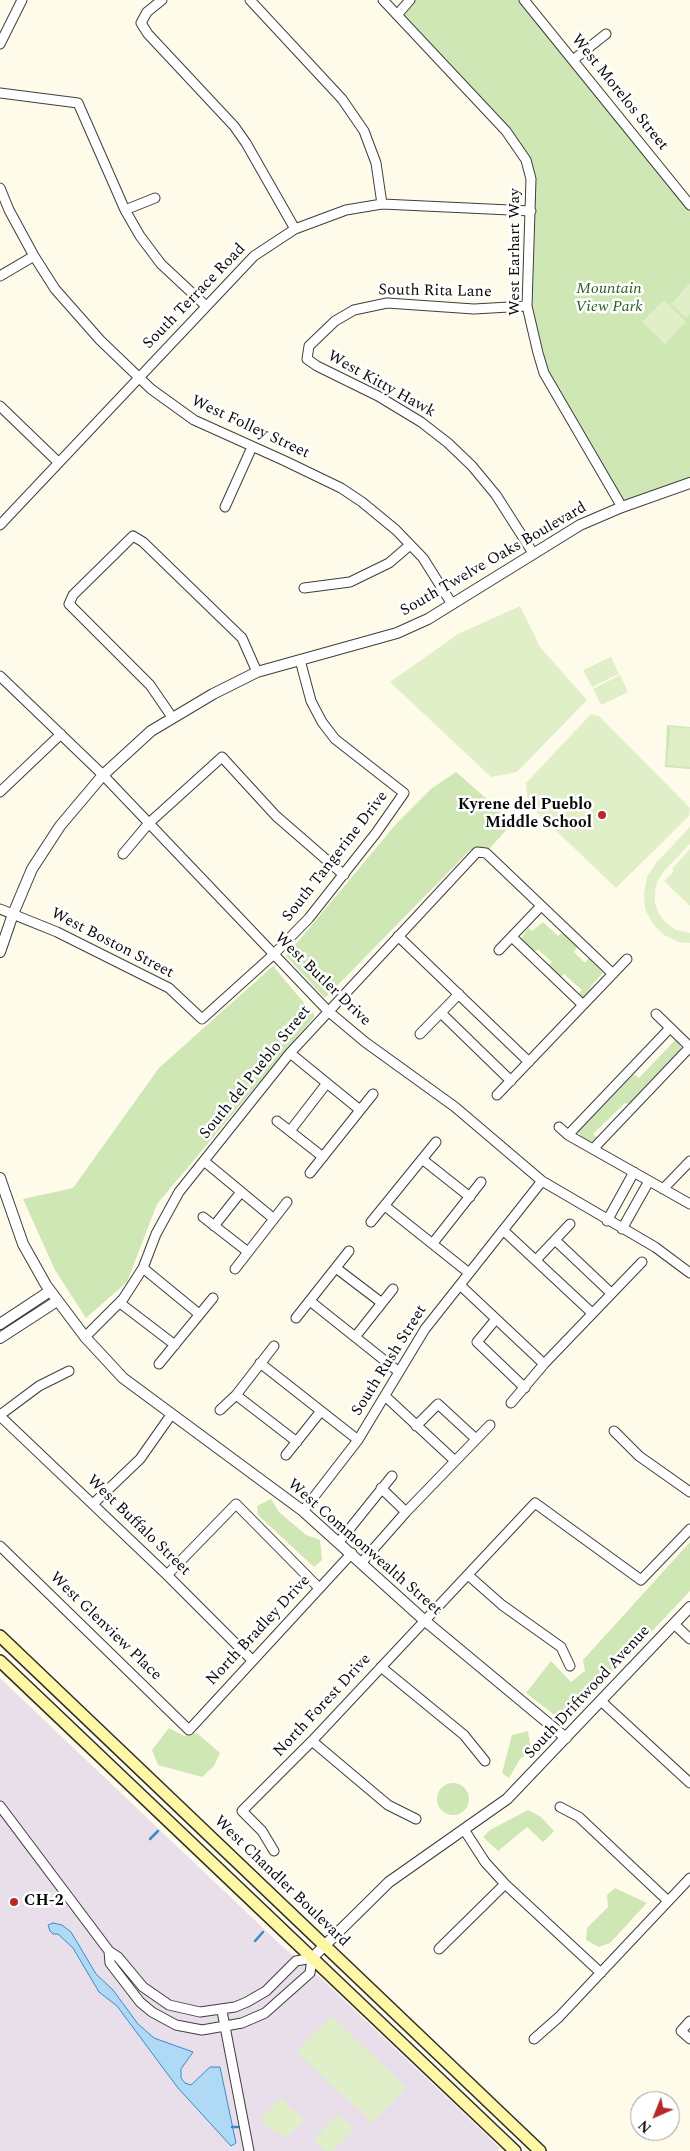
<!DOCTYPE html>
<html>
<head>
<meta charset="utf-8">
<style>
	body { margin:0 }
	#map { position:relative; width:690px; height:2151px; overflow:hidden; background:#fffbea; font-family:Spectral,serif }
	canvas { display:block }
	.north { position:absolute; left:630px; top:2091px; width:50px; height:50px; box-sizing:border-box; background:#fff; border:1px solid #9d9d9d; border-radius:50%; rotate:224deg; font-size:14px; font-weight:700; line-height:20px; text-align:center; color:#0b0b0b }
	.north::after { content:''; display:block; margin:auto; width:18px; height:22px; background:#b82729; clip-path:polygon(50% 0,100% 100%,50% 72%,0 100%) }
</style>
</head>
<body>
<div id="map">
<canvas width="690" height="2151"></canvas>
<div class="north">N</div>
</div>
<script>
const ctx = document.querySelector('canvas').getContext('2d');
ctx.lineJoin = 'round';
function fill(path, color) { ctx.fillStyle = color; ctx.fill(path, 'evenodd'); }
const shape = rows => new Path2D(rows.map(r => 'M' + r).join(''));
function trace(path, color, width, dash) { ctx.strokeStyle = color; ctx.lineWidth = width; ctx.lineCap = dash ? 'butt' : 'round'; ctx.setLineDash(dash || []); ctx.stroke(path); }
function write(font, color, halo, rows, align = 'center') {
  ctx.font = font + ' Spectral,serif'; ctx.lineWidth = 5; ctx.setLineDash([]); ctx.textBaseline = 'middle'; ctx.strokeStyle = halo; ctx.fillStyle = color; for (const [text, x, y, turn = 0] of rows) {
    ctx.save(); ctx.translate(x, y); ctx.rotate((+turn || 0) * Math.PI / 180); ctx.textAlign = isNaN(turn) ? turn : align; if (halo) ctx.strokeText(text, 0, 0); ctx.fillText(text, 0, 0); ctx.restore();
  }
}
fill(shape([
	[0,1678,283,1947,323,1980,500,2148,498,2151,0,2151]
]), '#e9dfea');
fill(shape([
	[410,0,524,0,690,205,690,483,622,507,544,373,527,306,531,179,518,146,397,15],
	[667,725,690,727,690,769,665,767],
	[456,772,496,807,511,825,489,849,470,850,325,998,286,956,396,824,431,789],
	[543,922,558,936,563,932,577,947,574,952,585,963,589,958,603,973,590,987,594,992,587,998,579,998,578,994,582,990,564,974,560,978,548,966,552,962,539,950,532,951,520,941,528,928,532,931],
	[273,966,315,1016,157,1204,127,1282,86,1318,55,1270,23,1199,73,1188,159,1068],
	[676,1039,684,1052,630,1105,625,1103,593,1134,599,1139,593,1142,584,1141,578,1132,634,1074,639,1078],
	[271,1499,279,1512,306,1535,320,1540,322,1560,314,1567,258,1515,257,1506],
	[690,1542,690,1591,565,1723,526,1693,551,1661,571,1682,585,1671,583,1660],
	[169,1728,184,1736,197,1733,220,1753,214,1766,202,1777,158,1765,152,1750],
	[528,1731,531,1751,520,1759,509,1778,502,1773,512,1735],
	'437 1799a16 16 0 1 1 32 0a16 16 0 1 1-32 0Z',
	[528,1810,541,1817,554,1831,543,1842,527,1827,498,1851,483,1837,490,1830],
	[615,1888,647,1903,610,1943,599,1947,586,1940,587,1928,608,1907,607,1895]
]), '#cee7b5');
fill(shape([
	[690,283,690,314,686,318,671,304],
	[664,300,686,322,665,344,642,322],
	[520,606,540,647,587,700,517,772,491,777,390,682,458,634],
	[611,657,619,674,592,687,583,670],
	[620,675,628,692,601,705,593,689],
	[591,714,599,716,690,808,689,816,616,888,528,804,526,783],
	[670,727,690,728,690,767,667,765,668,747,671,747,669,745],
	[690,827,690,844,665,870,658,880,655,891,655,903,659,914,666,923,676,930,690,933,690,943,679,942,664,935,653,924,645,909,644,893,647,877,656,863],
	[690,849,690,906,664,881,674,871,672,869],
	[331,2016,406,2087,372,2123,297,2051],
	[281,2098,304,2120,286,2138,277,2130,274,2133,260,2119],
	[338,2114,354,2129,333,2151,325,2151,314,2140]
]), '#e0efc7');
const water = shape([
	[53,1923,62,1925,71,1932,96,1974,113,1990,138,2024,154,2038,193,2052,181,2069,181,2078,185,2083,191,2085,210,2067,220,2067,236,2143,231,2146,178,2088,117,2006,99,1992,73,1948,58,1934,53,1934,50,1931,48,1925,53,1923]
]);
fill(water, '#b0d9f5');
trace(water, '#388bca', 1);
trace(shape([
	[150,1839,158,1831],
	[255,1941,263,1932],
	[232,2127,238,2127]
]), '#388bca', 2.5);
const minor = shape([
	[162,0,147,12,141,23,148,34,234,126,246,143,295,229],
	[250,0,342,99,364,131,376,163,382,204],
	[383,0,506,131,526,160,531,179,527,306,538,353,544,373,622,507],
	[524,0,690,205],
	[397,15,410,0],
	[0,44,22,0],
	[573,60,606,34],
	[0,93,78,103,125,210,140,236,161,264,206,306],
	[0,188,9,210,34,256,55,289,100,340,151,389,194,420,285,461,341,488,362,502,396,530,423,558,452,604],
	[125,210,155,198],
	[0,276,34,256],
	[527,306,474,309,387,303,354,310,335,321,309,346,307,359,317,366,378,396,421,422,448,443,472,466,496,495,533,553],
	[0,406,58,462],
	[225,507,252,447],
	[0,525,254,256,295,229,346,210,382,204,531,211],
	[304,588,350,582,389,563,410,545],
	[0,676,103,775,328,1011,365,1042,455,1107,542,1181,655,1247,690,1273],
	[172,717,150,685,69,604,73,595,133,536,143,542,242,638,257,672],
	[0,792,61,734],
	[123,854,149,823,222,757,276,816,344,875],
	[0,909,57,932,169,988,202,1019,273,955,309,918,376,833,404,793,335,739,322,722,311,701,300,660],
	[398,936,529,1062],
	[512,937,583,1005],
	[499,950,541,906],
	[441,1013,511,1081],
	[656,1014,690,1047],
	[420,1034,459,994],
	[290,1053,360,1110],
	[497,1095,627,959],
	[277,1121,323,1157],
	[559,1127,568,1135,690,1204],
	[290,1131,327,1083],
	[568,1135,670,1028],
	[593,1149,690,1047],
	[422,1159,470,1197],
	[204,1161,274,1219],
	[310,1173,373,1094],
	[663,1189,690,1161],
	[385,1206,469,1273],
	[203,1217,248,1252],
	[607,1221,634,1172],
	[371,1222,436,1142],
	[214,1226,241,1192],
	[622,1229,649,1181],
	[503,1230,592,1313],
	[555,1240,611,1293],
	[433,1243,481,1182],
	[536,1260,570,1224],
	[143,1268,199,1314],
	[336,1268,382,1303],
	[235,1269,287,1202],
	[460,1285,544,1364],
	[310,1301,399,1372],
	[120,1303,175,1345],
	[296,1318,349,1251],
	[496,1319,477,1342,525,1388],
	[85,1337,123,1299,143,1268,156,1234,179,1192,290,1053,477,852,486,853,613,974],
	[355,1337,393,1289],
	[260,1363,358,1440],
	[159,1364,213,1298],
	[236,1395,297,1442],
	[385,1396,454,1460],
	[511,1403,544,1364,642,1262],
	[220,1410,236,1395,274,1346],
	[0,1415,39,1386,69,1371],
	[0,1416,167,1575,252,1660],
	[416,1426,438,1404,476,1439],
	[614,1431,639,1456,690,1492],
	[286,1455,321,1411],
	[381,1488,406,1512],
	[93,1504,140,1459,171,1415],
	[303,1511,358,1440,425,1329,542,1181],
	[339,1542,392,1476],
	[0,1546,189,1730,352,1553],
	[362,1562,406,1512,490,1425],
	[167,1575,236,1504,319,1588],
	[468,1575,502,1605,561,1647,570,1666],
	[674,1624,690,1639],
	[381,1667,464,1735,485,1761],
	[601,1701,690,1783],
	[312,1741,388,1805,416,1819],
	[0,1806,109,1951,118,1957,143,1987,169,2005,200,2012,235,2007,247,2002,266,1991,296,1961,312,1958,310,1973,265,2013,242,2023,202,2030,176,2025,152,2012,140,2002,110,1963,109,1951],
	[560,1807,579,1817,668,1901],
	[465,1831,485,1862,505,1884,601,1973],
	[274,1851,262,1831,242,1811,312,1741,535,1503,641,1580,690,1529],
	[439,1949,505,1884],
	[222,2011,249,2151],
	[690,2021,681,2031,690,2039],
	[534,2039,559,2017,690,1878]
]);
const tertiary = shape([
	[0,952,13,914,32,869,60,826,103,775,151,731,213,694,257,672,397,633,428,619,580,525,622,507,690,483],
	[0,1178,23,1244,46,1285,85,1337,123,1378,303,1511,424,1620,566,1738],
	[0,1324,50,1291],
	[0,1338,57,1301],
	[312,1958,389,1882,507,1799,690,1607]
]);
const secondary = shape([
	[0,1636,540,2151],
	[0,1661,515,2151]
]);
trace(minor, '#3e3e3e', 11);
trace(tertiary, '#3e3e3e', 12);
trace(secondary, '#2d2d2d', 14);
trace(minor, '#fff', 9);
trace(tertiary, '#fff', 10);
trace(secondary, '#fef7a6', 11);
for (const [x, y, r, color] of [
	[602,815,5,"#b82729"],
	[14,1902,5,"#b82729"]
]) { const dot = new Path2D(); dot.arc(x, y, r, 0, 2 * Math.PI); ctx.fillStyle = color; ctx.fill(dot); trace(dot, '#fff', 2); }
write('16px', '#0b0b0b', '#fff', [
	["West Morelos Street",619,93,51],
	["West Earhart Way",516,252,-90],
	["South Rita Lane",435,292,1],
	["South Terrace Road",195,297,-46],
	["West Kitty Hawk",381,385,29],
	["West Folley Street",250,428,25],
	["South Twelve Oaks Boulevard",494,560,-30],
	["South Tangerine Drive",336,857,-52],
	["West Boston Street",112,944,27],
	["West Butler Drive",322,980,44],
	["South del Pueblo Street",256,1073,-51],
	["South Rush Street",390,1361,-58],
	["West Buffalo Street",138,1526,44],
	["West Commonwealth Street",364,1548,41],
	["West Glenview Place",105,1627,44],
	["North Bradley Drive",259,1631,-47],
	["South Driftwood Avenue",588,1693,-47],
	["North Forest Drive",323,1706,-47],
	["West Chandler Boulevard",281,1882,44]
]);
write('italic 16px', '#29611e', '#fff', [
	["Mountain",609,290],
	["View Park",609,308]
]);
write('bold 16px', '#0b0b0b', '#fff', [
	["Kyrene del Pueblo",592,806],
	["Middle School",592,824],
	["CH-2",24,1902,"left"]
], 'right');
</script>
</body>
</html>
